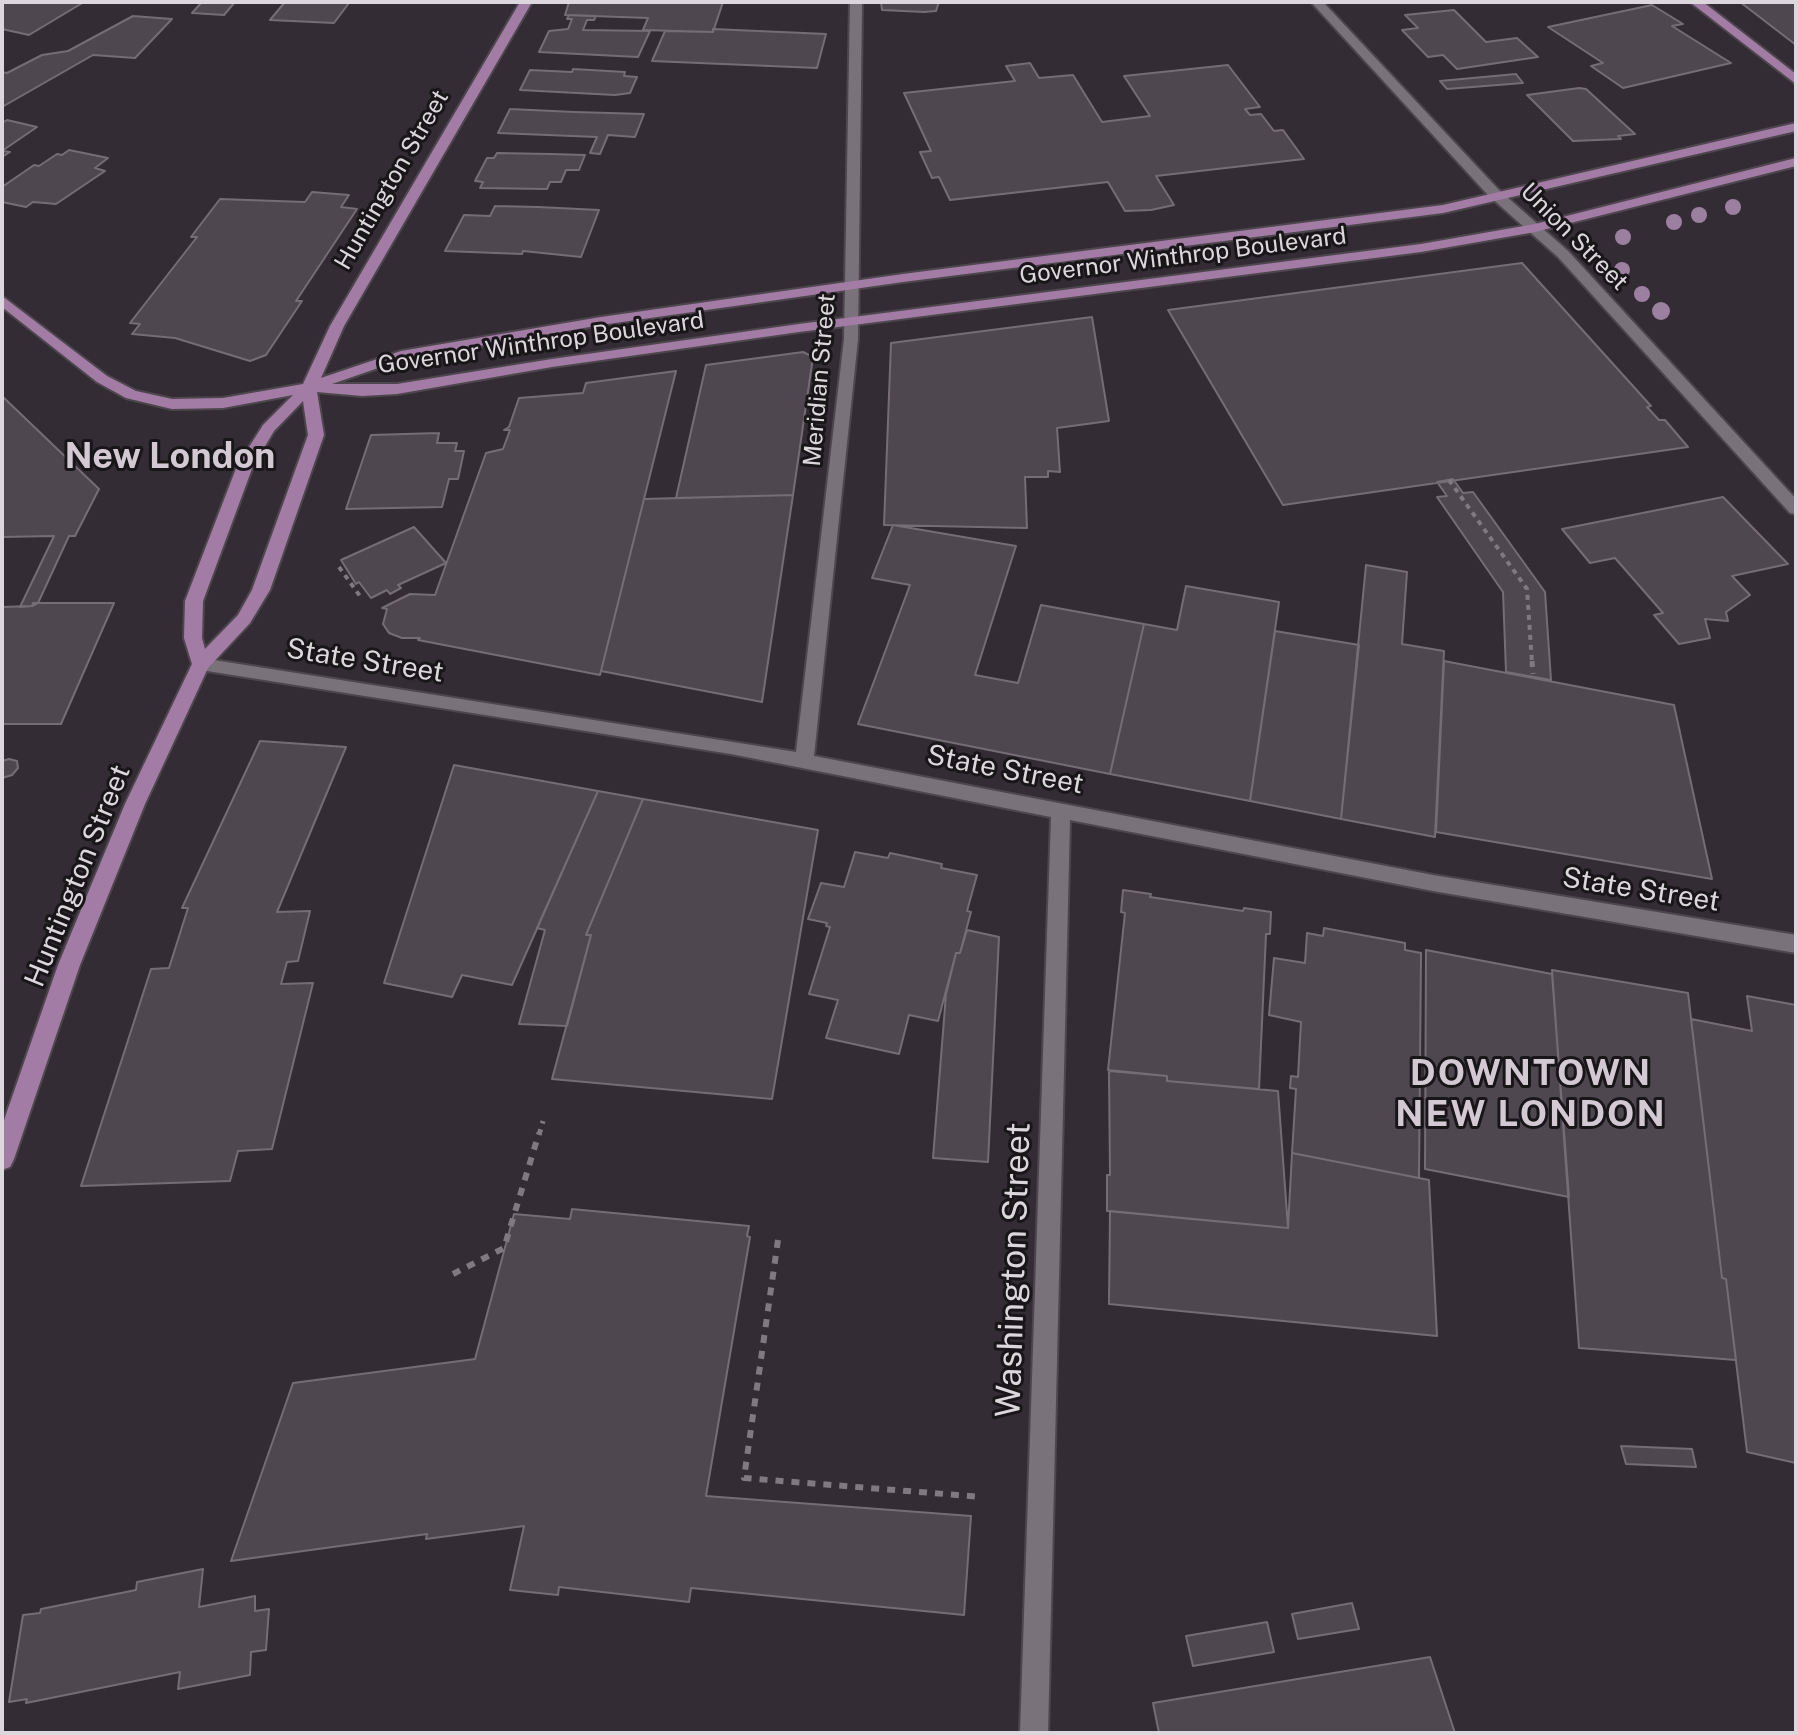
<!DOCTYPE html>
<html>
<head>
<meta charset="utf-8">
<style>
	body { margin:0 }
	#map { position:relative; width:1798px; height:1735px; overflow:hidden; background:#332c34; font-family:"Public Sans",sans-serif }
	canvas { display:block }
	.frame { position:absolute; inset:0; border:4px solid #dcd7dc; pointer-events:none }
</style>
</head>
<body>
<div id="map">
<canvas width="1798" height="1735"></canvas>
<div class="frame"></div>
</div>
<script>
const ctx = document.querySelector('canvas').getContext('2d');
ctx.lineJoin = 'round';
function fill(path, color) { ctx.fillStyle = color; ctx.fill(path, 'evenodd'); }
const shape = rows => new Path2D(rows.map(r => 'M' + r).join(''));
function trace(path, color, width, dash) { ctx.strokeStyle = color; ctx.lineWidth = width; ctx.lineCap = dash ? 'butt' : 'round'; ctx.setLineDash(dash || []); ctx.stroke(path); }
function write(font, color, halo, rows, align = 'center') {
  ctx.font = font + ' "Public Sans",sans-serif'; ctx.lineWidth = 6; ctx.setLineDash([]); ctx.textBaseline = 'middle'; ctx.strokeStyle = halo; ctx.fillStyle = color; for (const [text, x, y, turn = 0] of rows) {
    ctx.save(); ctx.translate(x, y); ctx.rotate((+turn || 0) * Math.PI / 180); ctx.textAlign = isNaN(turn) ? turn : align; if (halo) ctx.strokeText(text, 0, 0); ctx.fillText(text, 0, 0); ctx.restore();
  }
}
const building = shape([
	[2,2,84,2,29,35,2,29,2,2],
	[202,2,235,2,224,15,192,13,202,2],
	[285,2,363,2,349,3,334,23,270,20,285,2],
	[569,2,723,2,713,32,643,30,648,18,565,15,569,2],
	[881,2,939,2,936,11,924,12,882,10,881,2],
	[1740,2,1796,2,1796,45,1740,2],
	[1652,5,1683,24,1672,26,1731,63,1623,88,1591,66,1603,63,1548,27,1652,5],
	[1454,10,1486,42,1517,38,1538,57,1457,69,1443,55,1428,57,1402,30,1418,28,1405,15,1454,10],
	[569,15,596,16,594,20,587,20,583,30,650,31,638,57,539,52,549,31,568,29,572,19,567,19,569,15],
	[133,16,172,19,135,58,93,55,2,107,2,72,7,73,42,55,68,51,133,16],
	[713,29,826,34,817,68,652,61,665,31,713,32,713,29],
	[1030,63,1039,78,1073,75,1102,122,1150,116,1124,76,1228,65,1260,107,1245,109,1250,115,1261,114,1274,131,1283,130,1304,159,1156,176,1174,205,1151,210,1125,211,1108,182,950,200,939,177,932,178,920,152,931,151,904,93,1015,81,1006,66,1030,63],
	[573,69,625,72,624,76,637,77,630,93,615,95,520,90,530,70,572,72,573,69],
	[1516,74,1523,83,1447,89,1440,81,1516,74],
	[1579,88,1586,89,1635,134,1618,136,1621,139,1573,141,1527,95,1579,88],
	[510,109,574,112,644,114,635,137,608,135,600,154,590,153,597,137,498,133,510,109],
	[7,120,37,127,2,151,10,152,2,157,2,123,7,120],
	[69,150,108,158,95,168,105,171,56,204,33,202,26,207,2,202,2,187,34,165,39,166,57,154,62,155,69,150],
	[497,153,550,154,585,155,579,170,566,170,561,182,550,182,547,189,480,188,483,182,475,181,487,158,494,158,497,153],
	[312,192,349,195,341,207,357,209,296,301,302,301,266,355,250,361,175,338,132,334,140,324,130,323,197,237,191,237,220,199,305,202,312,192],
	[495,206,538,207,599,210,581,257,523,251,522,254,445,251,464,215,490,216,495,206],
	[1522,263,1651,406,1647,407,1659,420,1665,420,1688,447,1283,505,1168,310,1522,263],
	[1092,317,1109,421,1057,428,1060,472,1048,471,1048,477,1025,477,1027,528,884,525,891,343,1092,317],
	[803,352,813,357,793,495,676,498,706,365,803,352],
	[676,371,600,675,418,640,420,638,402,638,389,633,383,624,387,609,382,608,410,594,435,595,486,453,503,449,510,430,504,430,509,427,519,398,583,393,586,383,676,371],
	[2,396,99,489,75,536,69,536,38,603,32,606,20,607,54,536,2,537,2,396],
	[439,433,437,443,457,443,455,451,464,451,458,479,449,479,442,507,346,509,371,435,439,433],
	[1453,479,1463,493,1473,492,1545,592,1551,680,1506,672,1503,592,1437,497,1447,496,1437,482,1453,479],
	[793,495,762,702,601,671,644,499,793,495],
	[1723,497,1788,564,1732,576,1750,595,1726,612,1728,621,1705,619,1710,638,1679,644,1654,615,1663,613,1615,558,1590,563,1562,529,1723,497],
	[893,525,1016,546,975,675,1018,683,1041,605,1144,624,1110,774,858,724,910,585,872,578,893,525],
	[414,527,446,563,398,585,401,588,390,594,387,590,371,598,359,582,356,584,341,560,414,527],
	[1366,565,1407,572,1402,644,1444,651,1435,837,1341,819,1366,565],
	[1186,586,1279,602,1250,801,1110,774,1144,624,1177,630,1186,586],
	[33,603,114,603,61,724,2,724,2,607,32,606,33,603],
	[1275,631,1359,645,1341,819,1250,801,1275,631],
	[1444,661,1674,705,1712,879,1436,832,1444,661],
	[260,741,346,747,277,912,310,911,298,961,287,962,281,984,313,983,272,1149,238,1151,230,1181,81,1186,151,969,169,968,188,908,182,908,260,741],
	[9,759,17,761,18,768,12,775,2,778,2,761,9,759],
	[454,765,598,791,512,985,462,975,452,997,384,983,454,765],
	[598,791,643,799,586,935,591,935,567,1026,519,1024,545,930,537,928,598,791],
	[643,799,818,830,772,1099,552,1079,591,935,586,935,643,799],
	[855,852,888,858,890,853,942,864,941,868,977,875,967,911,971,912,960,953,956,953,938,1021,909,1015,899,1054,826,1038,838,1000,809,994,830,927,826,926,827,923,808,919,821,883,844,887,855,852],
	[1123,890,1151,894,1150,897,1243,911,1244,908,1271,912,1270,934,1266,934,1259,1089,1167,1081,1167,1076,1108,1070,1125,913,1121,912,1123,890],
	[1324,928,1405,943,1405,950,1421,953,1419,1178,1292,1153,1296,1089,1290,1088,1291,1076,1298,1077,1301,1022,1269,1015,1274,958,1305,963,1307,933,1323,936,1324,928],
	[967,930,999,937,988,1162,933,1158,946,994,956,953,960,953,967,930],
	[1426,950,1552,974,1569,1197,1425,1169,1426,950],
	[1552,970,1688,993,1722,1278,1726,1279,1736,1360,1579,1348,1552,970],
	[1747,996,1796,1005,1796,1463,1747,1452,1726,1279,1722,1278,1691,1019,1752,1031,1747,996],
	[1109,1071,1167,1076,1167,1081,1278,1091,1288,1228,1107,1211,1107,1175,1110,1175,1109,1071],
	[1292,1153,1429,1180,1437,1336,1109,1304,1110,1211,1288,1228,1292,1153],
	[572,1209,749,1226,747,1236,750,1237,706,1496,971,1516,964,1615,691,1588,689,1602,559,1587,558,1595,510,1590,524,1526,426,1539,427,1534,231,1561,293,1383,475,1359,514,1214,570,1219,572,1209],
	[1621,1446,1692,1449,1696,1467,1626,1464,1621,1446],
	[203,1569,199,1607,255,1596,255,1611,269,1609,266,1650,251,1652,250,1675,178,1689,180,1672,26,1703,27,1699,9,1702,23,1615,40,1613,41,1609,136,1590,137,1582,203,1569],
	[1352,1603,1359,1629,1298,1639,1292,1614,1352,1603],
	[1267,1622,1274,1652,1193,1666,1186,1636,1267,1622],
	[1430,1657,1455,1733,1159,1733,1153,1703,1430,1657]
]);
fill(building, '#4e474f');
trace(building, '#756d75', 2);
const minor = shape([
	[850,2,862,2,858,339,814,756,1433,875,1796,935,1796,953,1433,891,1070,820,1048,1733,1020,1733,1051,817,731,754,201,670,192,664,201,658,796,752,844,339,850,2],
	[1311,2,1323,2,1498,189,1568,251,1796,499,1796,514,1790,513,1558,257,1488,195,1311,2]
]);
const major = shape([
	[520,2,532,2,344,326,321,378,401,351,601,317,903,274,1443,205,1796,123,1796,131,1443,213,903,282,601,325,404,359,332,384,397,384,552,359,799,324,1421,244,1535,224,1796,158,1796,166,1535,232,1421,252,799,332,552,367,397,394,362,396,317,392,324,435,270,590,250,623,208,668,145,804,80,965,14,1159,10,1167,2,1170,2,1126,58,965,125,804,192,664,184,638,185,601,237,466,263,425,293,395,223,408,172,409,126,398,97,382,2,307,2,296,107,376,136,391,172,399,223,398,303,384,330,326,520,2],
	[303,401,308,435,252,590,238,615,205,649,202,638,203,601,253,466,274,431,303,401],
	[1690,2,1703,2,1796,74,1796,84,1690,2]
]);
trace(minor, '#4d474d', 4);
trace(major, '#4d474d', 4);
trace(shape([
	[1449,480,1527,589,1532,663],
	[339,567,360,596]
]), '#7f7980', 4, [5, 5]);
trace(shape([
	[1532,661,1533,674],
	[539,1135,543,1121]
]), '#7f7980', 5, [6, 6]);
trace(shape([
	[778,1240,744,1478,982,1497],
	[453,1274,504,1248,539,1133]
]), '#7f7980', 6, [8, 8]);
fill(minor, '#7a727a');
fill(major, '#a37ca6');
ctx.fillStyle = '#9c809f';
for (const [x, y, r] of [
	[1733,207,8],
	[1699,215,8],
	[1674,222,8],
	[1623,237,8],
	[1622,270,8],
	[1642,294,8],
	[1661,311,9]
]) { ctx.beginPath(); ctx.arc(x, y, r, 0, 2 * Math.PI); ctx.fill(); }
write('24px', '#dcd7dc', '#191619', [
	["Huntington Street",392,180,-60],
	["Union Street",1574,237,45],
	["Governor Winthrop Boulevard",1183,256,-7],
	["Governor Winthrop Boulevard",541,343,-8],
	["Meridian Street",820,380,-85]
]);
write('28px', '#dcd7dc', '#191619', [
	["State Street",365,661,9],
	["State Street",1005,770,11],
	["Huntington Street",78,876,-68],
	["State Street",1641,890,9]
]);
write('34px', '#dcd7dc', '#191619', [
	["Washington Street",1014,1270,-88]
]);
write('bold 36px', '#d2c9d3', '#191619', [
	["New London",170,457]
]);
ctx.letterSpacing = '2px';
write('bold 36px', '#d2c9d3', '#191619', [
	["DOWNTOWN",1531,1074],
	["NEW LONDON",1531,1115]
]);
ctx.letterSpacing = '0px';
</script>
</body>
</html>
